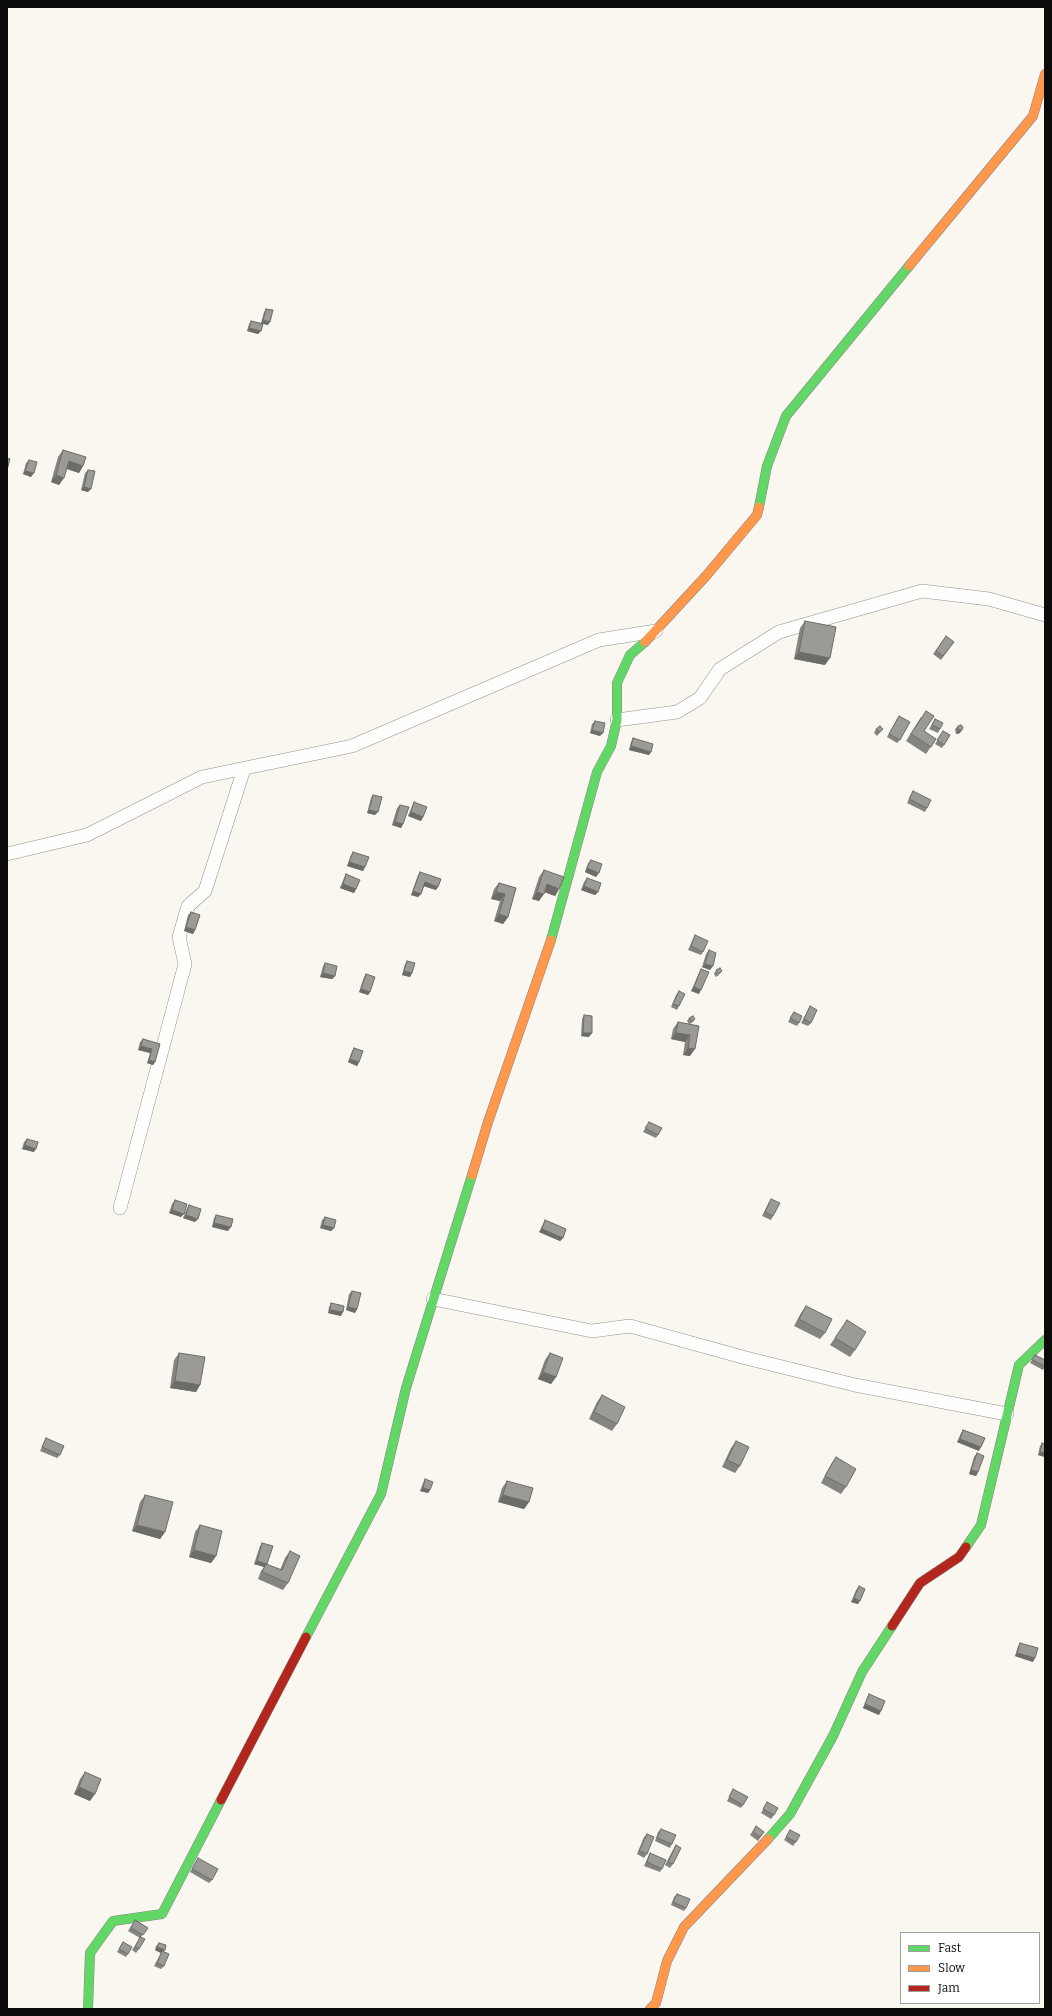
<!DOCTYPE html>
<html>
<head>
<meta charset="utf-8">
<style>
	body { margin:0 }
	#map { position:relative; width:1052px; height:2016px; overflow:hidden; background:#f9f7ef; font-family:Bitter,serif }
	canvas { display:block }
	.frame { position:absolute; inset:0; border:8px solid #0b0b0b; pointer-events:none }
	.legend { position:absolute; left:900px; top:1932px; width:140px; height:72px; box-sizing:border-box; background:#fff; border:1px solid #9d9d9d; margin:0; padding:5px 7px; list-style:none; font-size:12px; color:#0b0b0b }
	.legend li { display:flex; align-items:center; gap:8px; height:20px }
	.legend b { width:20px; border:1px solid #9d9d9d }
</style>
</head>
<body>
<div id="map">
<canvas width="1052" height="2016"></canvas>
<div class="frame"></div>
<ul class="legend">
<li><b style="height:5px;background:#63d668"></b>Fast</li>
<li><b style="height:5px;background:#ff974d"></b>Slow</li>
<li><b style="height:5px;background:#b3261e"></b>Jam</li>
</ul>
</div>
<script>
const ctx = document.querySelector('canvas').getContext('2d');
ctx.lineJoin = 'round';
const shape = rows => new Path2D(rows.map(r => 'M' + r).join(''));
function trace(path, color, width, dash) { ctx.strokeStyle = color; ctx.lineWidth = width; ctx.lineCap = dash ? 'butt' : 'round'; ctx.setLineDash(dash || []); ctx.stroke(path); }
function fill(path, color) { ctx.fillStyle = color; ctx.fill(path, 'evenodd'); }
const street = shape([
	[617,720,677,712,700,698,720,669,779,632,922,591,989,599,1045,615],
	[7,854,87,835,202,777,352,746,599,640,656,631],
	[120,1208,185,964,179,937,188,906,205,891,244,769],
	[433,1299,592,1331,630,1326,746,1358,855,1385,1007,1414]
]);
const fast = shape([
	[759,507,767,466,786,416,909,266],
	[551,940,597,772,611,746,617,720,617,683,630,655,645,642],
	[966,1547,981,1525,1019,1365,1045,1340],
	[306,1637,381,1494,406,1388,472,1175],
	[768,1839,790,1814,833,1736,862,1672,892,1626],
	[88,2009,90,1953,113,1921,162,1914,221,1800]
]);
const slow = shape([
	[909,266,1033,116,1045,74],
	[645,642,706,576,757,515,759,507],
	[472,1175,488,1122,551,940],
	[650,2009,656,2003,667,1961,684,1927,768,1839]
]);
const jam = shape([
	[892,1626,920,1583,959,1557,966,1547],
	[221,1800,306,1637]
]);
trace(street, '#92918e', 14);
trace(fast, '#898884', 10);
trace(slow, '#898884', 10);
trace(jam, '#898884', 10);
trace(street, '#fefefd', 13);
trace(fast, '#63d668', 9);
trace(slow, '#ff974d', 9);
trace(jam, '#b3261e', 9);
fill(shape([
	[266,309,268,325,263,324,261,331,258,334,247,331,249,324,251,321,261,323,264,312],
	[63,450,83,466,79,473,67,469,59,485,51,482,58,457],
	[29,460,31,477,23,474,26,463],
	[88,470,88,492,81,490,85,473],
	[805,621,825,665,794,659,800,628],
	[946,636,954,642,941,660,933,654],
	[899,716,900,740,897,743,887,737],
	[921,717,924,731,936,739,926,754,906,741],
	[935,719,940,729,938,733,929,729],
	[595,721,600,736,590,733,592,724],
	[958,726,960,733,956,734,955,729],
	[876,729,883,729,877,736,874,733],
	[943,731,950,735,942,748,935,744],
	[633,738,651,752,649,755,629,750,631,742],
	[913,791,927,808,925,812,907,803],
	[373,795,375,815,367,813,371,798],
	[414,802,423,817,421,821,408,816,412,806],
	[400,805,403,824,401,828,392,825,397,808],
	[353,852,365,867,363,871,347,866,351,855],
	[591,860,596,877,585,872,588,863],
	[544,870,559,889,555,896,544,892,539,901,532,899,539,877],
	[420,872,436,890,424,886,421,894,418,897,411,895,418,875],
	[346,874,356,889,354,893,340,888,344,878],
	[587,878,598,892,595,895,581,890,584,882],
	[499,883,516,888,508,917,503,924,494,921,500,901,491,899,494,889],
	[191,912,195,930,193,934,184,931,188,915],
	[695,935,703,952,701,955,688,950,693,939],
	[709,950,710,970,702,967,706,954],
	[407,961,412,973,410,977,402,975,405,964],
	[325,963,335,976,332,979,320,977,323,966],
	[701,969,699,994,691,991,699,973],
	[716,970,719,975,716,977,714,974],
	[366,974,370,992,368,995,359,992,364,977],
	[679,991,679,1006,677,1010,671,1007,676,995],
	[810,1006,811,1023,808,1026,801,1023],
	[794,1012,799,1023,797,1026,788,1022],
	[584,1015,589,1037,581,1036,582,1019],
	[689,1018,695,1019,693,1022,690,1024,690,1056,683,1055,685,1042,671,1039,673,1029,678,1022,689,1024,687,1021],
	[143,1039,160,1044,155,1062,153,1065,147,1063,150,1053,138,1050,140,1042],
	[354,1048,359,1062,357,1066,348,1062,352,1051],
	[649,1122,658,1135,656,1138,643,1132],
	[27,1139,34,1152,22,1149,24,1142],
	[771,1199,773,1216,771,1220,762,1216,769,1202],
	[175,1200,181,1217,169,1213,172,1204],
	[189,1205,195,1222,183,1218,187,1208],
	[216,1215,228,1231,212,1227,214,1218],
	[325,1217,334,1228,331,1231,320,1228,322,1220],
	[545,1220,563,1238,560,1241,539,1232],
	[352,1291,357,1309,355,1313,346,1310,349,1294],
	[331,1303,341,1316,328,1313,329,1307],
	[806,1306,825,1333,820,1339,794,1326,801,1313],
	[847,1320,855,1350,850,1357,830,1345],
	[179,1353,200,1385,196,1392,170,1388,174,1360],
	[550,1353,556,1377,551,1384,538,1379,545,1360],
	[1035,1355,1045,1360,1045,1366,1043,1370,1030,1363],
	[602,1395,617,1424,612,1431,589,1419,597,1402],
	[963,1430,979,1451,957,1442,961,1433],
	[46,1438,60,1455,57,1458,40,1451,44,1442],
	[736,1441,740,1466,735,1473,722,1467,731,1448],
	[1042,1443,1045,1444,1045,1457,1038,1455,1040,1446],
	[977,1453,978,1472,976,1476,969,1474,974,1457],
	[836,1457,846,1487,841,1494,821,1483,831,1464],
	[425,1479,430,1490,428,1493,420,1491,423,1483],
	[507,1481,529,1502,524,1509,498,1502,502,1488],
	[145,1495,165,1532,160,1539,132,1531,140,1502],
	[200,1525,216,1556,211,1563,189,1557,195,1532],
	[262,1543,267,1564,280,1570,285,1558,290,1551,288,1583,283,1590,258,1579,261,1571,264,1567,254,1564,260,1546],
	[859,1586,858,1604,851,1602,856,1590],
	[1020,1643,1033,1662,1015,1656,1018,1646],
	[869,1694,879,1715,863,1708,867,1698],
	[85,1772,90,1801,74,1794,80,1779],
	[733,1789,743,1805,741,1808,727,1801],
	[767,1802,774,1815,771,1819,761,1813],
	[756,1826,764,1832,758,1841,750,1835],
	[661,1829,672,1844,670,1848,655,1841,658,1832],
	[790,1830,796,1842,793,1846,784,1840],
	[647,1834,647,1854,644,1858,637,1854,644,1837],
	[676,1845,673,1864,670,1868,665,1865,674,1848],
	[650,1853,662,1869,660,1872,644,1866,648,1857],
	[198,1858,212,1880,209,1883,190,1872],
	[677,1894,686,1908,684,1911,671,1905,674,1897],
	[135,1920,148,1928,141,1937,139,1949,136,1953,132,1950,140,1938,128,1931],
	[123,1942,128,1954,126,1957,117,1952],
	[159,1943,163,1952,164,1966,161,1969,154,1966,161,1953,155,1950,156,1946]
]), '#868480');
fill(shape([
	[263,320,270,322,268,325,261,323],
	[249,328,261,331,258,334,247,331],
	[69,461,83,466,79,473,64,468],
	[25,471,34,473,31,477,23,474],
	[56,475,64,478,59,485,51,482],
	[84,487,91,489,88,492,81,490],
	[799,652,830,658,825,665,794,659],
	[592,730,603,733,600,736,590,733],
	[958,730,962,730,960,733,956,734],
	[631,746,651,752,649,755,629,750],
	[369,810,378,812,375,815,367,813],
	[411,812,423,817,421,821,408,816],
	[395,822,403,824,401,828,392,825],
	[349,862,365,867,363,871,347,866],
	[587,868,599,873,596,877,585,872],
	[425,882,438,887,436,890,423,886],
	[343,884,356,889,354,893,340,888],
	[547,884,559,889,555,896,542,891],
	[584,886,598,892,595,895,581,890],
	[413,891,421,894,418,897,411,895],
	[496,892,505,894,500,901,491,899],
	[537,892,544,894,539,901,532,899],
	[499,914,508,917,503,924,494,921],
	[186,927,195,930,193,934,184,931],
	[705,964,713,966,710,970,702,967],
	[404,971,412,973,410,977,402,975],
	[323,973,335,976,332,979,320,977],
	[694,987,701,990,699,994,691,991],
	[361,989,370,992,368,995,359,992],
	[583,1033,592,1033,589,1037,581,1036],
	[676,1033,690,1035,685,1042,671,1039],
	[141,1046,152,1049,150,1053,138,1050],
	[688,1048,695,1049,690,1056,683,1055],
	[350,1059,359,1062,357,1066,348,1062],
	[149,1060,155,1062,153,1065,147,1063],
	[25,1145,36,1149,34,1152,22,1149],
	[172,1210,184,1214,181,1217,169,1213],
	[186,1215,198,1219,195,1222,183,1218],
	[214,1223,231,1227,228,1231,212,1227],
	[323,1225,334,1228,331,1231,320,1228],
	[542,1229,563,1238,560,1241,539,1232],
	[348,1307,357,1309,355,1313,346,1310],
	[330,1310,343,1312,341,1316,328,1313],
	[543,1372,556,1377,551,1384,538,1379],
	[175,1381,200,1385,196,1392,170,1388],
	[960,1439,981,1447,979,1451,957,1442],
	[1040,1452,1045,1453,1045,1457,1038,1455],
	[971,1470,978,1472,976,1476,969,1474],
	[423,1488,430,1490,428,1493,420,1491],
	[503,1495,529,1502,524,1509,498,1502],
	[137,1525,165,1532,160,1539,132,1531],
	[194,1550,216,1556,211,1563,189,1557],
	[257,1561,266,1564,264,1567,254,1564],
	[854,1598,860,1601,858,1604,851,1602],
	[1017,1653,1035,1658,1033,1662,1015,1656],
	[865,1704,881,1711,879,1715,863,1708],
	[79,1787,95,1794,90,1801,74,1794],
	[157,1947,165,1950,162,1953,162,1951,161,1953,155,1950]
]), '#6d6c68');
const building = shape([
	[266,309,273,310,270,322,263,320,266,309],
	[251,321,263,324,261,331,249,328,251,321],
	[63,450,86,457,83,466,69,461,64,478,56,475,63,450],
	[7,458,10,459,7,470,7,458],
	[29,460,37,462,34,473,25,471,29,460],
	[88,470,95,471,91,489,84,487,88,470],
	[805,621,836,627,830,658,799,652,805,621],
	[946,636,954,642,943,656,936,651,946,636],
	[926,711,934,716,924,731,936,739,931,747,911,734,926,711],
	[899,716,910,722,900,740,889,734,899,716],
	[935,719,943,723,940,729,932,725,935,719],
	[595,721,605,723,603,733,592,730,595,721],
	[961,725,963,727,962,730,958,730,958,726,961,725],
	[880,726,883,729,880,732,876,729,880,726],
	[943,731,950,735,944,745,937,740,943,731],
	[633,738,653,744,651,752,631,746,633,738],
	[913,791,931,800,927,808,909,799,913,791],
	[373,795,382,797,378,812,369,810,373,795],
	[414,802,427,807,423,817,411,812,414,802],
	[400,805,409,807,403,824,395,822,400,805],
	[353,852,369,857,365,867,349,862,353,852],
	[591,860,602,864,599,873,587,868,591,860],
	[544,870,564,877,559,889,547,884,544,894,537,892,544,870],
	[420,872,441,879,438,887,425,882,421,894,413,891,420,872],
	[346,874,360,880,356,889,343,884,346,874],
	[587,878,601,883,598,892,584,886,587,878],
	[499,883,516,888,508,917,499,914,505,894,496,892,499,883],
	[191,912,200,915,195,930,186,927,191,912],
	[695,935,708,941,703,952,691,946,695,935],
	[709,950,716,953,713,966,705,964,709,950],
	[407,961,415,963,412,973,404,971,407,961],
	[325,963,337,966,335,976,323,973,325,963],
	[720,968,722,971,719,974,716,970,720,968],
	[701,969,709,972,701,990,694,987,701,969],
	[366,974,375,977,370,992,361,989,366,974],
	[679,991,685,994,679,1006,673,1004,679,991],
	[810,1006,817,1010,811,1023,804,1019,810,1006],
	[794,1012,802,1016,799,1023,790,1018,794,1012],
	[584,1015,592,1016,592,1033,583,1033,584,1015],
	[693,1016,695,1019,692,1021,689,1018,693,1016],
	[678,1022,699,1026,695,1049,688,1048,690,1035,676,1033,678,1022],
	[143,1039,160,1044,155,1062,149,1060,152,1049,141,1046,143,1039],
	[354,1048,363,1051,359,1062,350,1059,354,1048],
	[649,1122,662,1128,658,1135,645,1128,649,1122],
	[27,1139,38,1142,36,1149,25,1145,27,1139],
	[771,1199,780,1203,773,1216,765,1212,771,1199],
	[175,1200,187,1204,184,1214,172,1210,175,1200],
	[189,1205,201,1209,198,1219,186,1215,189,1205],
	[216,1215,233,1219,231,1227,214,1223,216,1215],
	[325,1217,336,1220,334,1228,323,1225,325,1217],
	[545,1220,566,1229,563,1238,542,1229,545,1220],
	[352,1291,361,1293,357,1309,348,1307,352,1291],
	[331,1303,344,1306,343,1312,330,1310,331,1303],
	[806,1306,832,1319,825,1333,799,1319,806,1306],
	[847,1320,866,1332,855,1350,835,1338,847,1320],
	[179,1353,205,1357,200,1385,175,1381,179,1353],
	[550,1353,563,1358,556,1377,543,1372,550,1353],
	[1035,1355,1045,1360,1045,1366,1032,1360,1035,1355],
	[602,1395,625,1407,617,1424,594,1412,602,1395],
	[963,1430,985,1438,981,1447,960,1439,963,1430],
	[46,1438,64,1446,60,1455,42,1447,46,1438],
	[736,1441,749,1447,740,1466,727,1460,736,1441],
	[1042,1443,1045,1444,1045,1453,1040,1452,1042,1443],
	[977,1453,984,1456,978,1472,971,1470,977,1453],
	[836,1457,856,1469,846,1487,825,1476,836,1457],
	[425,1479,433,1482,430,1490,423,1488,425,1479],
	[507,1481,533,1488,529,1502,503,1495,507,1481],
	[145,1495,173,1502,165,1532,137,1525,145,1495],
	[200,1525,222,1531,216,1556,194,1550,200,1525],
	[262,1543,273,1546,267,1564,257,1561,262,1543],
	[290,1551,300,1556,288,1583,262,1572,266,1564,282,1570,290,1551],
	[859,1586,865,1589,860,1601,854,1598,859,1586],
	[1020,1643,1038,1648,1035,1658,1017,1653,1020,1643],
	[869,1694,885,1701,881,1711,865,1704,869,1694],
	[85,1772,101,1779,95,1794,79,1787,85,1772],
	[733,1789,748,1797,743,1805,729,1797,733,1789],
	[767,1802,778,1808,774,1815,763,1809,767,1802],
	[756,1826,764,1832,760,1837,753,1832,756,1826],
	[661,1829,676,1835,672,1844,657,1838,661,1829],
	[790,1830,800,1835,796,1842,786,1837,790,1830],
	[647,1834,654,1837,647,1854,639,1851,647,1834],
	[676,1845,681,1848,673,1864,668,1862,676,1845],
	[650,1853,666,1860,662,1869,647,1862,650,1853],
	[198,1858,218,1869,212,1880,192,1869,198,1858],
	[677,1894,690,1899,686,1908,673,1902,677,1894],
	[135,1920,148,1928,143,1935,131,1928,135,1920],
	[140,1937,145,1939,139,1949,135,1947,140,1937],
	[123,1942,132,1947,128,1954,119,1949,123,1942],
	[159,1943,166,1945,165,1950,157,1947,159,1943],
	[162,1951,169,1954,164,1966,157,1963,162,1951]
]);
fill(building, '#9c9a95');
trace(building, '#6d6c68', 1);
</script>
</body>
</html>
